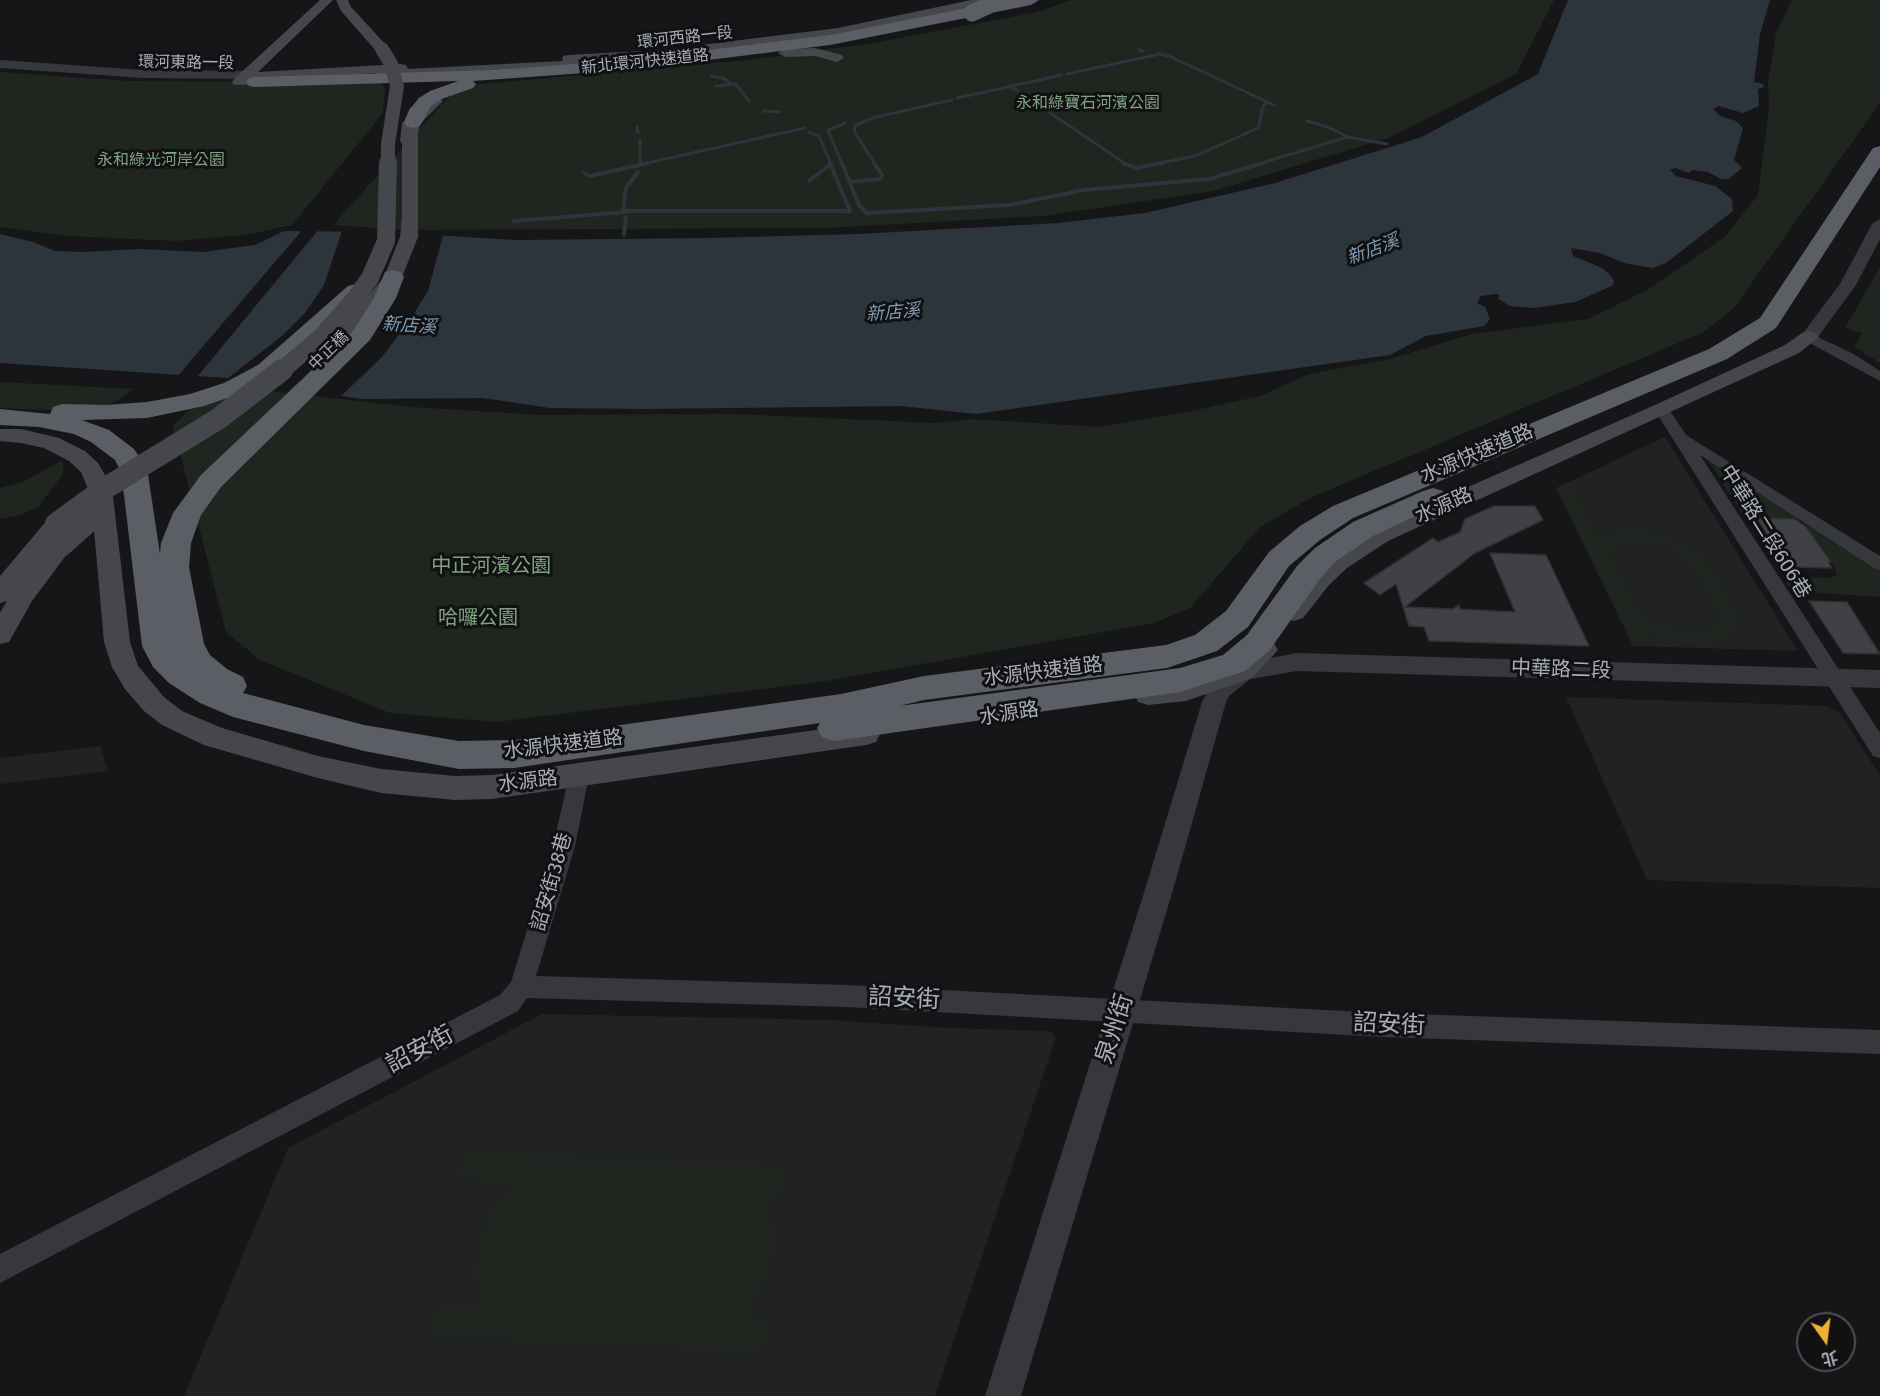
<!DOCTYPE html>
<html>
<head>
<meta charset="utf-8">
<style>
	body { margin:0 }
	#map { position:relative; width:1880px; height:1396px; overflow:hidden; background:#161618; font-family:"Fira Sans","Noto Sans TC",sans-serif }
	canvas { display:block }
	.north { position:absolute; left:1796px; top:1312px; width:60px; height:60px; box-sizing:border-box; background:#111113; border:2px solid #4d4f55; border-radius:50%; rotate:166deg; font-size:16px; font-weight:700; line-height:24px; text-align:center; color:#a8adb8 }
	.north::after { content:''; display:block; margin:auto; width:21px; height:27px; background:#f2b134; clip-path:polygon(50% 0,100% 100%,50% 72%,0 100%) }
</style>
</head>
<body>
<div id="map">
<canvas width="1880" height="1396"></canvas>
<div class="north">北</div>
</div>
<script>
const ctx = document.querySelector('canvas').getContext('2d');
ctx.lineJoin = 'round';
function fill(path, color) { ctx.fillStyle = color; ctx.fill(path, 'evenodd'); }
const shape = rows => new Path2D(rows.map(r => 'M' + r).join(''));
function trace(path, color, width, dash) { ctx.strokeStyle = color; ctx.lineWidth = width; ctx.lineCap = dash ? 'butt' : 'round'; ctx.setLineDash(dash || []); ctx.stroke(path); }
function write(font, color, halo, rows, align = 'center') {
  ctx.font = font + ' "Fira Sans","Noto Sans TC",sans-serif'; ctx.lineWidth = 6; ctx.setLineDash([]); ctx.textBaseline = 'middle'; ctx.strokeStyle = halo; ctx.fillStyle = color; for (const [text, x, y, turn = 0] of rows) {
    ctx.save(); ctx.translate(x, y); ctx.rotate((+turn || 0) * Math.PI / 180); ctx.textAlign = isNaN(turn) ? turn : align; if (halo) ctx.strokeText(text, 0, 0); ctx.fillText(text, 0, 0); ctx.restore();
  }
}
fill(shape([
	[1665,437,1798,651,1633,646,1556,488],
	[1566,697,1827,706,1840,713,1880,776,1880,888,1647,880],
	[100,746,108,771,0,784,0,758],
	[542,1014,829,1020,949,1028,1050,1031,1056,1037,935,1396,184,1396,288,1148]
]), '#222225');
fill(shape([
	[1071,0,1554,0,1516,74,1388,138,1213,191,1044,216,827,228,408,230,333,225,441,105,461,86,747,60,873,43,1038,12],
	[1792,0,1880,0,1880,103,1734,308,1702,333,1312,497,1260,527,1190,608,1154,623,826,681,496,722,390,713,260,660,226,632,173,426,214,385,412,407,542,415,735,414,935,423,973,419,1099,427,1192,411,1260,396,1309,374,1390,359,1472,334,1588,319,1647,290,1725,237,1758,195,1769,108,1768,82,1776,33],
	[0,72,129,81,382,82,385,90,383,113,292,225,246,235,175,241,67,236,0,227],
	[1880,267,1880,363,1855,347,1862,333,1845,328],
	[0,382,134,389,110,405,74,411,0,408],
	[63,460,63,474,38,507,20,515,0,519,0,488,23,482],
	[1708,460,1800,519,1745,518],
	[1558,488,1573,488,1599,539,1617,531,1648,531,1671,538,1700,555,1709,566,1734,608,1737,624,1733,633,1724,640,1704,645,1676,642,1646,631,1650,640,1633,640],
	[1631,540,1659,543,1673,548,1688,559,1718,608,1719,619,1713,627,1702,633,1679,632,1651,622,1635,609,1610,555,1615,545],
	[1803,522,1880,569,1880,597,1792,591,1786,582,1808,582,1805,577,1830,578,1837,575,1834,565],
	[466,1152,785,1165,782,1195,764,1195,771,1215,773,1246,764,1284,747,1316,767,1317,762,1352,429,1336,439,1306,481,1307,475,1272,480,1238,492,1211,513,1182,457,1179]
]), '#1e261f');
fill(shape([
	[1568,0,1770,0,1760,34,1754,82,1763,84,1764,87,1758,89,1759,106,1743,113,1719,106,1713,109,1720,116,1736,121,1743,128,1734,160,1742,168,1729,179,1721,179,1708,172,1692,170,1689,173,1675,168,1670,170,1676,176,1715,186,1732,199,1733,211,1666,263,1652,268,1624,263,1600,253,1571,248,1573,256,1602,268,1609,274,1614,281,1612,286,1575,302,1534,308,1510,306,1497,298,1500,296,1497,294,1481,296,1477,303,1485,307,1490,319,1484,326,1426,336,1390,355,976,414,901,406,645,409,550,408,483,398,361,399,241,379,0,363,0,234,33,242,55,251,84,252,140,249,203,252,255,245,284,231,384,232,515,240,707,238,859,234,1058,223,1145,213,1275,183,1422,137,1538,74]
]), '#2c353c');
fill(shape([
	[304,228,320,228,197,377,228,378,282,336,305,313,324,285,343,228,444,232,428,291,408,323,382,357,339,398,241,382,176,378]
]), '#161618');
trace(shape([
	[1139,50,1143,51],
	[1159,54,1169,56,1274,105],
	[1067,74,1160,54],
	[711,76,723,78,731,84],
	[716,86,736,84,749,101],
	[1010,86,1126,164],
	[957,98,1062,75],
	[763,111,780,112],
	[1307,121,1328,127,1348,137,1387,144],
	[637,127,638,133],
	[809,132,819,136,831,164],
	[640,140,640,164],
	[643,164,805,128],
	[842,164,828,130,845,123],
	[875,164,854,131,856,125,876,117,952,100],
	[1155,164,1195,156,1256,129,1259,127,1262,109,1265,103,1268,103],
	[1258,164,1348,137]
]), '#2c353c', 3);
trace(shape([
	[640,163,640,165],
	[842,163,859,205,867,213,1010,205,1084,190,1209,179,1263,163],
	[1123,163,1136,168,1162,163],
	[584,173,590,176,649,163],
	[809,181,831,164],
	[850,182,880,179,882,175,874,163],
	[623,211,626,188,638,172],
	[626,211,850,211,830,163],
	[514,221,626,212],
	[624,235,626,217]
]), '#2c353c', 4);
const building = shape([
	[1494,506,1535,506,1543,520,1475,553,1405,607,1453,609,1459,605,1460,609,1515,612,1490,553,1546,555,1589,646,1429,641,1424,627,1409,626,1396,584,1380,595,1364,583,1433,538,1438,542,1460,532,1465,519,1494,506],
	[1757,518,1795,519,1806,527,1831,562,1828,562,1832,568,1790,567,1778,554,1757,518],
	[1809,601,1847,602,1880,654,1843,653,1809,601]
]);
fill(building, '#404145');
trace(building, '#303034', 1.5);
fill(shape([
	[1809,333,1852,353,1880,371,1880,381,1804,340,1802,337,1809,333],
	[1662,404,1667,406,1686,435,1880,556,1880,570,1874,568,1700,455,1880,733,1880,758,1873,756,1654,409,1662,404],
	[579,768,586,770,589,776,575,846,536,976,847,985,1383,1013,1880,1030,1880,1054,1383,1037,847,1007,527,998,518,1011,0,1283,0,1254,500,995,511,982,553,846,569,776,572,770,579,768]
]), '#37383d');
fill(shape([
	[0,60,143,70,246,71,252,75,246,79,143,78,0,68,0,60],
	[1880,219,1880,239,1856,285,1815,341,1803,341,1800,337,1840,284,1872,224,1880,219],
	[1297,653,1880,670,1880,688,1297,671,1250,679,1229,696,1226,702,1175,883,1021,1396,985,1396,1147,883,1202,702,1212,684,1235,665,1297,653]
]), '#37383d');
fill(shape([
	[320,0,333,0,258,72,401,64,406,65,408,69,562,61,563,56,568,55,660,50,838,28,971,0,995,0,989,4,838,36,660,58,590,62,590,67,585,68,384,78,379,77,377,73,288,78,287,83,282,84,234,85,232,82,234,79,320,0],
	[336,0,348,0,351,7,387,46,389,49,387,52,377,52,341,11,336,0],
	[815,48,842,55,844,58,837,62,815,56,785,57,778,53,785,49,815,48],
	[436,97,443,101,420,124,418,133,418,237,402,277,383,305,347,346,333,346,330,342,333,338,384,277,400,237,402,217,402,144,400,141,402,123,431,98,436,97],
	[1809,331,1816,333,1819,337,1799,353,1388,541,1347,568,1329,585,1303,618,1294,621,1285,618,1281,612,1311,573,1329,556,1372,529,1655,405,1785,345,1802,333,1809,331],
	[0,429,21,429,59,438,85,451,98,463,108,480,113,496,130,642,138,666,164,697,182,711,222,728,318,756,381,769,455,776,492,775,866,723,876,726,880,734,876,742,866,745,492,799,455,800,381,793,318,778,204,745,162,725,144,711,125,689,112,667,104,642,91,496,81,472,69,461,44,448,21,443,0,441,0,429],
	[56,516,64,519,68,524,55,540,61,538,69,540,73,546,32,601,9,642,0,644,0,613,7,601,0,603,0,576,48,519,56,516],
	[1265,641,1274,643,1278,650,1252,678,1186,701,1148,705,1138,702,1135,695,1138,688,1148,685,1186,681,1234,664,1256,643,1265,641]
]), '#45474d');
fill(shape([
	[1008,0,1039,0,1031,5,830,45,627,70,473,81,476,84,473,88,442,99,431,106,420,126,413,128,406,126,404,122,409,110,419,98,430,91,458,81,255,87,249,86,246,82,249,78,255,77,494,70,627,60,830,35,1008,0],
	[1880,146,1880,167,1776,328,1727,359,1353,518,1320,540,1289,566,1248,627,1217,651,1167,668,924,700,899,706,1180,668,1223,655,1247,635,1297,566,1315,548,1353,522,1423,491,1433,488,1443,491,1447,497,1443,503,1373,536,1335,562,1319,580,1269,651,1245,671,1180,692,834,741,822,737,817,728,820,723,514,768,459,769,364,751,233,717,200,703,169,683,153,667,142,646,124,495,119,468,115,460,91,442,74,434,39,427,0,425,0,409,50,414,53,407,62,404,106,405,147,402,190,394,224,383,258,365,348,286,356,284,364,286,367,291,364,296,276,375,242,393,204,406,147,418,82,420,109,430,134,449,147,468,160,554,161,543,173,513,201,475,353,331,374,298,385,272,393,270,401,272,404,277,396,298,370,340,221,487,201,515,191,543,189,567,204,644,210,655,227,669,243,677,247,686,243,693,364,725,459,741,514,740,841,694,924,676,1166,645,1195,635,1226,611,1269,552,1300,526,1333,506,1709,349,1760,318,1873,148,1880,146]
]), '#5b5e65');
trace(shape([
	[382,49,391,64,397,86,388,144,388,164]
]), '#45474d', 14);
trace(shape([
	[280,372,322,336,355,299,370,278,386,241,388,163]
]), '#45474d', 18);
trace(shape([
	[56,524,104,489,218,419,282,370],
	[61,546,96,515]
]), '#45474d', 22);
trace(shape([
	[972,13,1000,0]
]), '#5b5e65', 17);
write('16px', '#a8adb8', '#111113', [
	["環河西路一段",685,38,-6],
	["新北環河快速道路",645,62,-6],
	["環河東路一段",186,63,1],
	["中正橋",329,351,-44]
]);
write('16px', '#7fa381', '#111113', [
	["永和綠寶石河濱公園",1088,104],
	["永和綠光河岸公園",161,161]
]);
write('italic 18px', '#7f9bb3', '#111113', [
	["新店溪",1373,250,-21],
	["新店溪",893,313,-5],
	["新店溪",409,326,4]
]);
write('20px', '#a8adb8', '#111113', [
	["水源快速道路",1477,454,-23],
	["水源路",1444,506,-24],
	["中華路二段606巷",1765,532,58],
	["中華路二段",1561,670,2],
	["水源快速道路",1043,672,-7],
	["水源路",1009,714,-9],
	["水源快速道路",563,745,-7],
	["水源路",528,782,-7],
	["詔安街38巷",552,882,-74]
]);
write('20px', '#7fa381', '#111113', [
	["中正河濱公園",491,566],
	["哈囉公園",478,618]
]);
write('24px', '#a8adb8', '#111113', [
	["詔安街",904,999,3],
	["詔安街",1389,1025,3],
	["泉州街",1115,1029,-72],
	["詔安街",420,1050,-28]
]);
</script>
</body>
</html>
